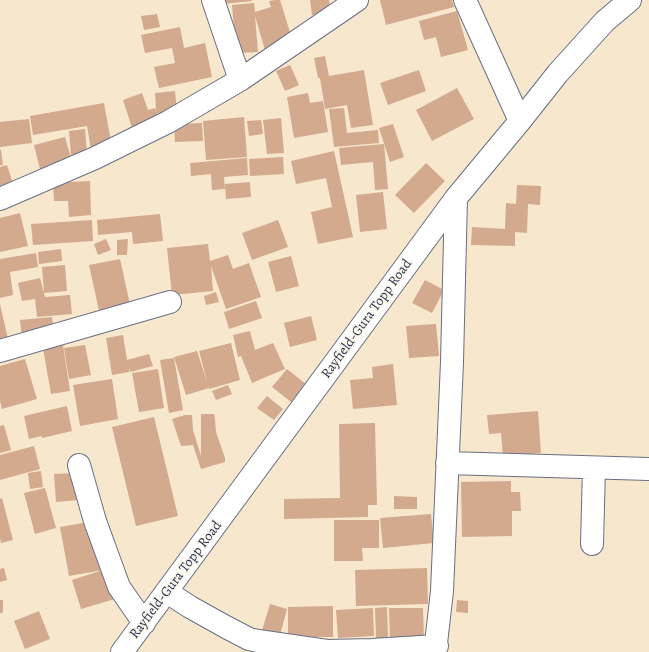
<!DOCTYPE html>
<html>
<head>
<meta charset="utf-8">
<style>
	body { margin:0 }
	canvas { display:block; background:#f6e7cd }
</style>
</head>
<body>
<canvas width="649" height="652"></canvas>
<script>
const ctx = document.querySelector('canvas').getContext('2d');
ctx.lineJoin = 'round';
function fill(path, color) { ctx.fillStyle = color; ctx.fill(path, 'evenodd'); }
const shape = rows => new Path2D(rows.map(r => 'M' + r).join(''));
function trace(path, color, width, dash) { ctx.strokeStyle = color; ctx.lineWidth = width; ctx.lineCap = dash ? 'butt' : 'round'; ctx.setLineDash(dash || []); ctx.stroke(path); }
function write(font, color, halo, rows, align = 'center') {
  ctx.font = font + ' Alegreya,serif'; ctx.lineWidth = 3; ctx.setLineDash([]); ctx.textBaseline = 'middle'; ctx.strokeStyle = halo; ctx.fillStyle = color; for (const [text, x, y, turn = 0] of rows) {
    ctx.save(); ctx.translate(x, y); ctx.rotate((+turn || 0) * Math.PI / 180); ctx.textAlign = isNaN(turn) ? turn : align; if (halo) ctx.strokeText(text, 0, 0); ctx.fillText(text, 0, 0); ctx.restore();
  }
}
fill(shape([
	[222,0,252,0,252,1,223,4],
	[275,0,280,0,293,42,265,50,255,16,258,52,236,53,232,5,254,3,255,12,271,7,269,1],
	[310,0,329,0,331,12,312,15],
	[380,0,452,0,454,7,386,25],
	[457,11,468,50,441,57,436,37,424,40,419,21],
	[157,14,160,27,144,30,141,16],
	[180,27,184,48,205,43,212,77,159,88,154,67,175,63,172,48,145,53,141,35],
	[325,56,329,76,364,70,373,125,351,128,347,105,325,109,320,78,318,78,314,58],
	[290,65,299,85,285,91,276,71],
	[419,70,426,91,388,105,380,83],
	[457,88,474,119,432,141,416,110],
	[175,91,177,112,157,113,161,125,134,134,123,100,142,93,148,110,155,108,156,111,155,93],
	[308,93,310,103,323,101,328,132,294,138,287,97],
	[104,103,112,147,91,150,87,126,33,135,30,116],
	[344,108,347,133,378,130,379,143,334,147,329,109],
	[244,117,247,157,206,160,203,121],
	[281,118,284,153,267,154,263,120],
	[29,119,32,143,0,147,0,122],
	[261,120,263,134,249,136,247,121],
	[202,123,203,141,175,142,174,124],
	[393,124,404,157,390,162,379,128],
	[85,129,87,153,71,155,69,131],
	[65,137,73,165,41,173,34,145],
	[384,144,388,189,375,190,373,162,341,165,339,148],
	[0,150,1,150,3,165,0,165],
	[334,151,353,237,318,244,311,212,332,207,326,178,296,184,291,161],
	[283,157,284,174,250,176,249,159],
	[247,158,248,175,224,177,225,189,212,190,211,174,191,176,190,163],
	[426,163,445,181,414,213,395,195],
	[7,165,13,184,0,189,0,167],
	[90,181,91,215,69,217,68,201,54,201,53,183],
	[250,182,251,197,226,199,225,184],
	[517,185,541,186,540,205,528,204,527,233,515,232,515,246,471,245,472,227,505,229,506,203,516,204],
	[383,192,387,229,360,232,356,195],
	[20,213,28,246,0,252,0,218],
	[160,214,163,241,133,244,132,232,98,235,97,220],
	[92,220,93,241,33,245,31,224],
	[278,220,288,247,252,260,242,233],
	[106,239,111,250,98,255,94,244],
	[128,239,127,255,117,255,117,240],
	[208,244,210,261,228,255,233,269,249,263,261,297,226,309,211,266,213,291,172,295,167,248],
	[61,249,62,261,39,264,38,252],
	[36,253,38,267,10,272,13,295,0,298,0,259],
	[291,256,299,286,276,292,268,262],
	[120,259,131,309,100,315,89,265],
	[65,265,67,291,44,293,42,267],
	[40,278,45,297,70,295,72,314,37,317,35,299,22,301,18,283],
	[425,280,444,290,432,313,412,303],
	[216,292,219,302,206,305,204,296],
	[256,301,262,318,229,329,224,312],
	[0,304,8,339,0,341],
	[311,316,317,340,290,347,284,323],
	[52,317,54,335,22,338,20,320],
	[436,324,439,356,409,358,406,326],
	[250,331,255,350,273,343,285,369,252,383,241,356,238,357,233,335],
	[123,335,127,360,149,354,153,366,130,372,129,368,129,372,112,375,106,338],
	[231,343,240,380,209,389,199,351],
	[63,345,70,391,51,394,43,348],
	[85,345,91,375,69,379,64,348],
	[197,351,209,388,186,395,174,357],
	[174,358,183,410,169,413,160,360],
	[25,359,37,399,2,409,0,401,0,366],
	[393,364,397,405,353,409,350,380,373,378,372,367],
	[158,369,164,408,139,412,132,373],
	[287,369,306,384,291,402,272,387],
	[112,379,118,419,80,426,73,385],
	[228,385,232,394,216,400,212,391],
	[267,396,283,409,274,420,257,408],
	[67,406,72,431,42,438,42,436,29,439,24,416],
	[538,411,541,453,503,456,501,433,489,434,487,415],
	[201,414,214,414,215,419,216,432,225,458,225,462,201,469,193,445,181,446,172,419,185,415,192,415,193,430,201,456],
	[154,417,178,516,136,526,112,427],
	[375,423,377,505,368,505,368,517,284,519,284,499,340,498,339,424],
	[4,425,11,450,0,453,0,426],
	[34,446,40,469,0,480,0,455],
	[41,471,43,487,30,489,28,473],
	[76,473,78,500,56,502,54,474],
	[511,481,511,492,520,492,521,511,512,511,512,536,462,537,461,482],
	[45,488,56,528,35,534,24,493],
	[394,496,417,497,417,509,394,509],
	[2,498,13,540,1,543,0,538,0,499],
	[431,514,434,543,383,548,380,518],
	[334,520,379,520,379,548,362,548,363,561,334,561],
	[94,521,103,570,69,576,60,527],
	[4,568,7,580,0,582,0,569],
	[427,568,428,604,356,606,355,570],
	[106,569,115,599,81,609,72,580],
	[0,600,3,600,3,613,0,613],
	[457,600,468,601,468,613,456,612],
	[270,604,287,609,279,639,261,634],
	[333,606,333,637,288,637,288,607],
	[387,607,388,638,376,638,375,608],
	[373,608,374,636,338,638,336,610],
	[389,608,423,608,424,639,390,640],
	[39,611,50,639,25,649,14,621]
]), '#d3aa8e');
const minor = shape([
	[213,0,240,80],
	[465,0,520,121],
	[0,199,95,158,168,122,240,80,357,0],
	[0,351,170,302],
	[447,463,649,469],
	[79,465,95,521,119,587,144,623],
	[592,544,594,468],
	[167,592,190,607,226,627,249,639,258,641,327,651,372,650,437,646],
	[122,652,456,198,520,121,558,73,605,21,630,0],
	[435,652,442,591,452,362,456,198]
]);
trace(minor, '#686f85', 24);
trace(minor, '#fff', 22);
write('14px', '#1b2f5e', '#fcf5e5', [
	["Rayfield-Gura Topp Road",367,319,-54],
	["Rayfield-Gura Topp Road",176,580,-53]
]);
</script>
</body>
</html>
